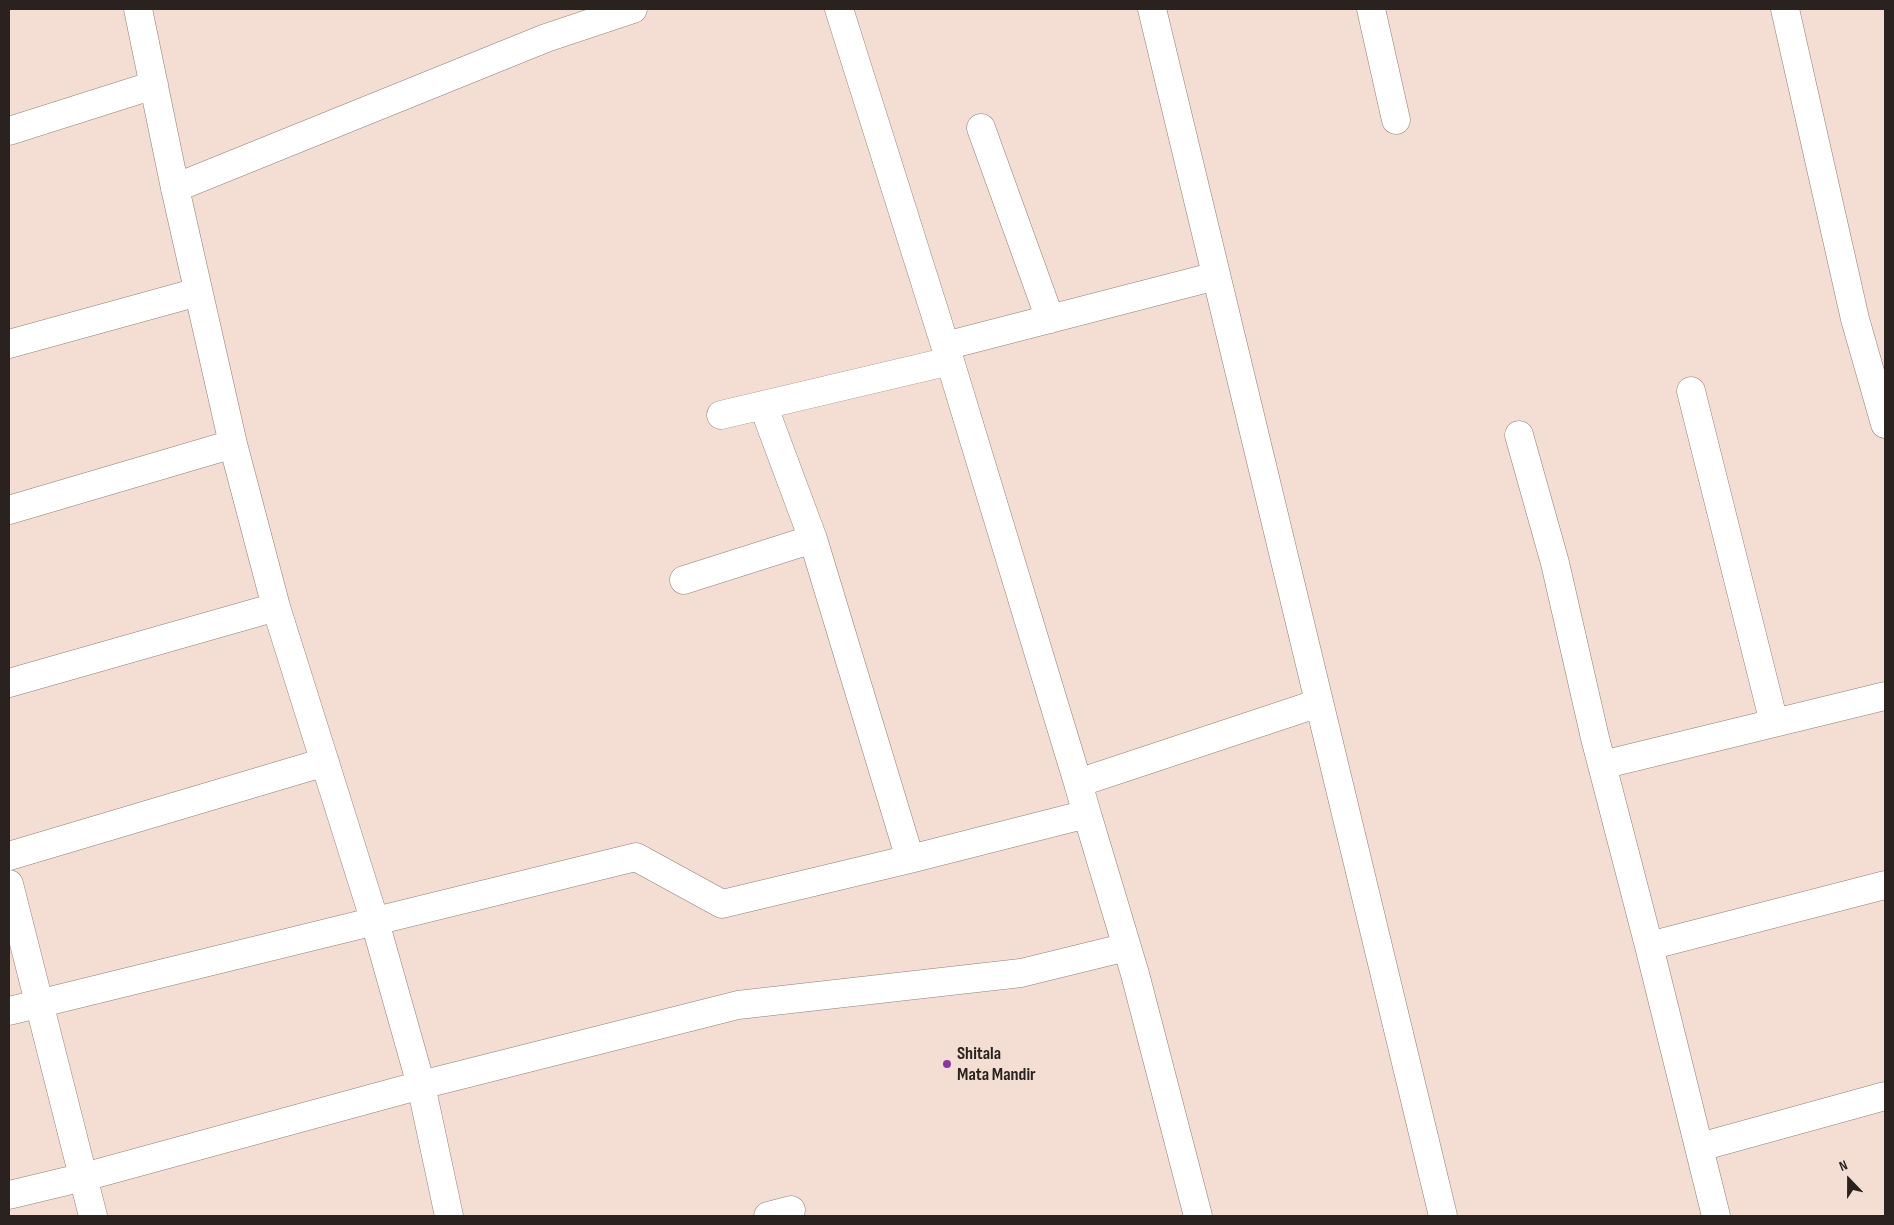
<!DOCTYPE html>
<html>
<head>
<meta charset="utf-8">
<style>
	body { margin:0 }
	#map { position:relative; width:1894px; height:1225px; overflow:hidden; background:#f4ded3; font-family:"Sofia Sans Condensed",sans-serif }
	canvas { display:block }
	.frame { position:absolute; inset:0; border:10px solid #2a221e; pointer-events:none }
	.north { position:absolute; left:1824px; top:1155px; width:50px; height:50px; -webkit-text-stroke:4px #f4ded3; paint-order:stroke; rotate:338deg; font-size:14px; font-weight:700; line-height:20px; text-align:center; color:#2a221e }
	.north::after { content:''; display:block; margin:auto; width:18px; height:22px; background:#2a221e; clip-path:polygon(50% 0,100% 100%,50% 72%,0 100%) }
</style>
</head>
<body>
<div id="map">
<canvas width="1894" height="1225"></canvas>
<div class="frame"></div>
<div class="north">N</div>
</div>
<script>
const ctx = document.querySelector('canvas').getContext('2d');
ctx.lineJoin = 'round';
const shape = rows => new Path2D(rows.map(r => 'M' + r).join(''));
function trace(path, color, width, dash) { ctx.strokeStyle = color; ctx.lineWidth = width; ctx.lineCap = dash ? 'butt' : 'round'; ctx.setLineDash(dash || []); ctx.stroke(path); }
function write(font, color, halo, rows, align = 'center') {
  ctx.font = font + ' "Sofia Sans Condensed",sans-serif'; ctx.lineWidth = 4; ctx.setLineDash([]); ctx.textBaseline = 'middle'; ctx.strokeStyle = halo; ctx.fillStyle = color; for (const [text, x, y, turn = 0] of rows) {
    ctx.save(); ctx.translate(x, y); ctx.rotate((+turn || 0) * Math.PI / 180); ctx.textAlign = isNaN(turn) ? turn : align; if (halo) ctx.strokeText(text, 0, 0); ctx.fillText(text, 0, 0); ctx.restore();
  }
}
const minor = shape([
	[138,9,175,188,233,444,276,607,375,922,421,1085,449,1216],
	[839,9,950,361,1078,783,1319,703],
	[1152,9,1443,1216],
	[1371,9,1396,120],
	[1785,9,1855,319,1885,424],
	[981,128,1050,319],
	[9,131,154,85],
	[175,188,546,38,633,9],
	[9,344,198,292],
	[945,346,1216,276],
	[1691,391,1774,723],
	[763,405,813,539],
	[721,415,950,361],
	[1519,435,1555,563,1595,738,1649,946],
	[9,510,233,444],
	[684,580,813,539,910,859,1087,814,1078,783],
	[9,683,276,607],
	[1602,765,1885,696],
	[1087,814,1135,974,1198,1216],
	[9,856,325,762],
	[9,884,93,1216],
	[9,1011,636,857,722,904,910,859],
	[1700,1147,1885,1096],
	[9,1195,84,1177,421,1085,738,1005,1021,973,1127,947],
	[768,1216,791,1210],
	[1716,1216,1649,946,1885,885]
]);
trace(minor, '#927f75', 29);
trace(minor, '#fff', 28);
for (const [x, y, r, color] of [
	[947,1064,5,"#8935a3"]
]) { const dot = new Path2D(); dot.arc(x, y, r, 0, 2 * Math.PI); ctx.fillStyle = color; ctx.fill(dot); trace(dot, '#f4ded3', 2); }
write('bold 18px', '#2a221e', '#f4ded3', [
	["Shitala",957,1054],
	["Mata Mandir",957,1075]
], 'left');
</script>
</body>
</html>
